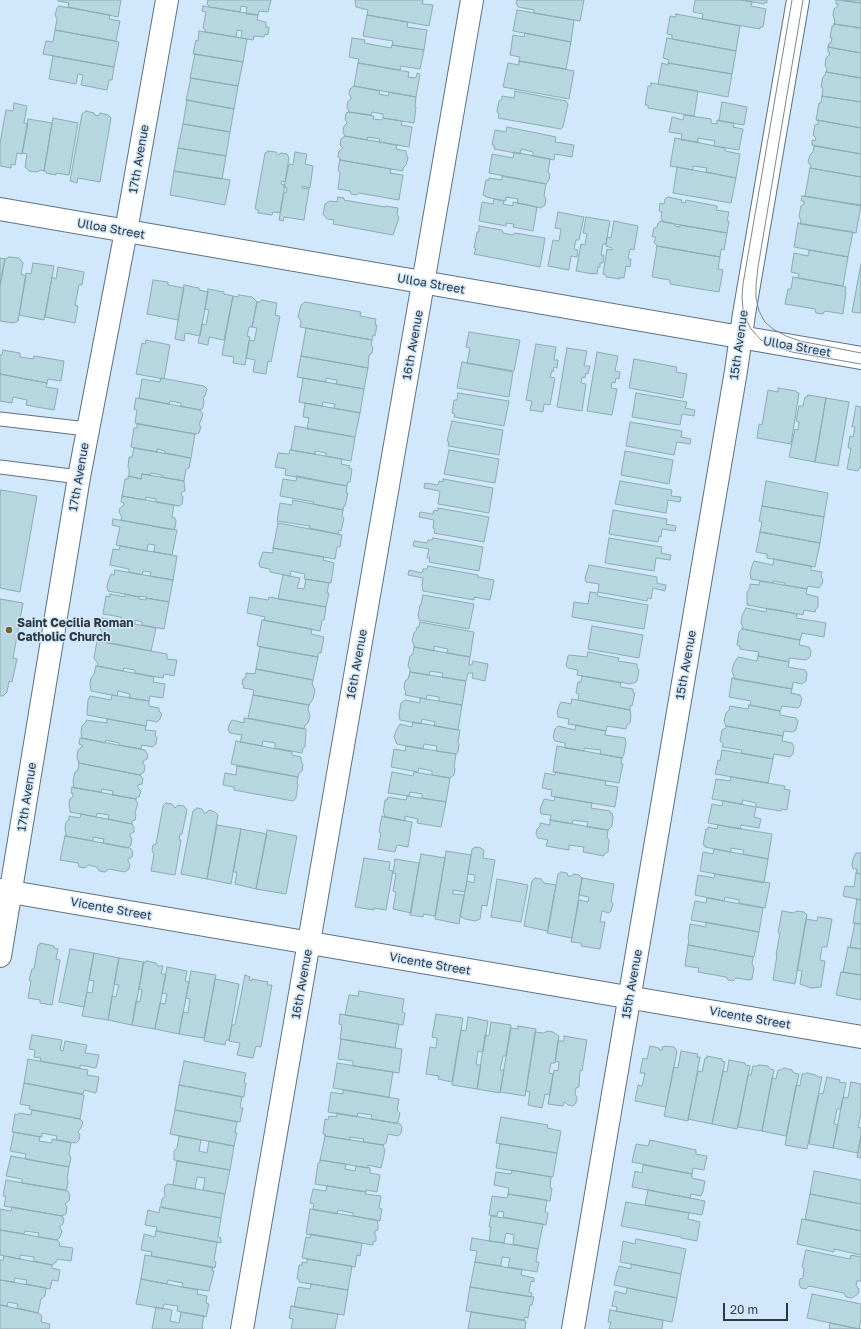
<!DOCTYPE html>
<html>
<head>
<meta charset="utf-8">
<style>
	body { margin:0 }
	#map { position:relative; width:861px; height:1329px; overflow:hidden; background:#d1e7fb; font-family:"Golos Text",sans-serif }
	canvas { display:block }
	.scale { position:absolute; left:723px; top:1303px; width:65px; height:18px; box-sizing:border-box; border:2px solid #303840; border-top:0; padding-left:5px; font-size:12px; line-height:14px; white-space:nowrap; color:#303840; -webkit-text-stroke:3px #d1e7fb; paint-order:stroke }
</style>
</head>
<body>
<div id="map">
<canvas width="861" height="1329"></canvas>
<div class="scale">20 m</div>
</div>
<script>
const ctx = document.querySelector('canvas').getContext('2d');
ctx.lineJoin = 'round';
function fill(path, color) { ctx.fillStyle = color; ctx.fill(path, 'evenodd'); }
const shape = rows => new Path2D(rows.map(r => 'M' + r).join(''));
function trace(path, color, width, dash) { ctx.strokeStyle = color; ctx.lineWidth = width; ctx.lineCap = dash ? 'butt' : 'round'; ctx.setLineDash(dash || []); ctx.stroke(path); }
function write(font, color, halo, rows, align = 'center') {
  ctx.font = font + ' "Golos Text",sans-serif'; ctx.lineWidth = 3; ctx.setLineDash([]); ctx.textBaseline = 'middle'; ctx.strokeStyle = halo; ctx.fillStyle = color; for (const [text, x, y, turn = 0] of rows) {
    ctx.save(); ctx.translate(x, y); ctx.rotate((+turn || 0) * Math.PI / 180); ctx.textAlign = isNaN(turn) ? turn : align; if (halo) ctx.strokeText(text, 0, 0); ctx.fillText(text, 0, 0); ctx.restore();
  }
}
const building = shape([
	[58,0,121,0,118,17,68,7,69,3,58,1,58,0],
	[208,0,271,0,268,12,259,11,258,15,246,14,247,7,241,6,240,12,210,7,207,4,208,0],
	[355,0,423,0,422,4,433,5,429,26,367,15,368,10,356,7,355,0],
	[517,0,584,0,580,21,534,13,534,10,518,7,516,3,517,0],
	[695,0,742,0,752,2,751,6,766,9,763,27,760,27,760,29,702,19,703,14,693,12,695,0],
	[742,0,767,0,767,3,765,2,764,4,742,0],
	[836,0,861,3,861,28,834,24,835,21,833,15,834,9,838,6,838,4,836,4,836,0],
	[843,0,861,0,861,3,843,0],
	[59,6,110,15,109,19,120,21,116,41,55,30,57,19,55,15,57,8,59,6],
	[203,6,258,15,257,20,266,22,266,27,269,27,268,35,265,34,264,37,254,36,253,40,241,38,242,31,237,30,236,37,205,32,205,29,203,28,206,12,202,11,203,6],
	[517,10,574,20,571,42,513,31,517,10],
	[676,14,740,26,736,51,672,39,672,35,667,34,670,16,676,17,676,14],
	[367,15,408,22,407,27,427,30,424,50,392,45,393,41,363,36,367,15],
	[834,24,861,28,861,53,828,47,829,43,831,43,832,38,830,38,832,26,834,26,834,24],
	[55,30,119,42,114,67,43,54,46,41,53,42,55,30],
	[199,31,247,39,243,62,193,54,196,40,198,41,199,31],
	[525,33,571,42,566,69,519,61,520,57,510,55,513,35,524,37,525,33],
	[352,38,365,40,364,43,391,48,392,45,424,50,420,69,401,66,400,70,358,63,359,59,349,57,352,38],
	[667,38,736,51,732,74,668,63,669,60,663,58,667,38],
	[828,47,861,53,861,78,826,72,827,69,825,65,826,58,829,55,830,52,828,52,828,47],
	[195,54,243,62,238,86,190,78,195,54],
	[53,56,114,67,112,80,109,80,107,90,81,85,83,75,78,74,76,84,49,79,53,56],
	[519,61,574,71,569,99,503,87,508,63,519,65,519,61],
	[358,63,409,72,408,77,416,78,417,73,420,74,416,97,354,86,358,63],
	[662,63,668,65,668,63,732,74,728,97,658,84,662,63],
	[826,72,861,78,861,102,822,96,823,89,821,86,823,77,825,75,826,72],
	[191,78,238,86,234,109,186,100,191,78],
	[651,83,698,91,694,116,648,108,648,105,645,105,648,86,651,86,651,83],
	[354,86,380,91,379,94,388,96,389,92,416,97,415,107,416,107,414,123,383,118,383,114,372,112,371,115,349,112,347,107,348,101,351,99,351,97,349,94,350,89,354,86],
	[515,91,566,101,568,104,563,127,561,129,498,118,499,115,497,111,499,101,502,99,502,96,514,98,515,91],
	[822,96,861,102,861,128,816,120,819,103,821,103,822,96],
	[187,100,234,109,230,132,183,124,187,100],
	[722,102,747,107,744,125,719,121,722,102],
	[14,103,27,106,24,123,28,124,22,154,17,153,15,165,11,164,11,168,0,166,0,143,6,110,13,111,14,103],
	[86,111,94,113,95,115,98,116,100,113,108,115,111,118,100,182,78,178,77,183,70,181,82,114,86,111],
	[349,112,374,116,373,119,382,120,383,118,402,121,401,125,412,127,409,147,379,142,380,139,368,137,367,140,345,136,343,132,344,126,347,123,345,119,346,113,349,112],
	[684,115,711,119,711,123,717,124,717,120,734,123,733,127,743,129,739,150,714,146,715,141,698,138,698,142,681,140,682,134,669,132,672,117,683,120,684,115],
	[53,118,78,123,69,175,56,173,56,175,46,173,46,171,44,171,53,118],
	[28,119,52,123,44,171,40,170,37,172,29,171,25,167,27,154,22,153,28,119],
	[818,120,861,128,861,154,812,145,812,140,815,141,816,138,813,135,815,125,818,124,818,120],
	[183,124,230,132,226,156,178,148,183,124],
	[507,127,556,137,555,142,574,145,572,157,555,154,554,160,533,156,533,152,521,149,520,154,494,149,494,145,492,145,495,130,506,132,507,127],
	[345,136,397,145,396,149,406,151,406,153,408,158,406,165,403,168,403,171,340,160,338,156,339,151,343,148,340,145,341,139,345,136],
	[675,138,725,148,725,151,740,154,736,178,706,172,707,168,693,166,693,170,670,166,675,138],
	[814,146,861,154,861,177,810,168,811,166,808,162,810,155,813,152,814,146],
	[178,148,226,156,222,179,174,171,178,148],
	[268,151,276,152,278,155,281,153,287,154,289,158,285,182,282,181,281,184,285,185,280,213,273,212,272,215,258,213,258,210,255,209,265,153,268,151],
	[295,152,307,154,305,164,313,166,310,188,302,186,302,188,309,189,304,220,284,217,283,221,279,220,284,192,286,193,287,188,284,187,289,164,293,165,295,152],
	[514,152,550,159,548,172,550,174,549,180,546,184,489,173,492,154,513,158,514,152],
	[340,160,391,169,390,173,403,175,399,200,359,193,356,195,351,194,350,191,338,189,340,173,338,170,340,160],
	[677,167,736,178,731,203,673,193,677,167],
	[810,168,861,177,861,206,805,196,810,168],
	[174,171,230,180,225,205,170,195,174,171],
	[502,176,546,184,544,196,546,199,545,205,541,208,517,203,518,199,506,197,506,201,486,197,486,196,483,195,486,180,489,180,489,178,502,180,502,176],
	[802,196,861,205,856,233,800,224,801,221,799,216,801,206,804,204,804,201,801,201,802,196],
	[338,197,344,198,344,200,385,207,385,206,398,208,397,214,399,218,393,235,333,224,334,220,327,219,323,214,325,204,330,201,337,202,338,197],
	[668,197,682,200,681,202,685,203,686,200,717,206,716,210,729,212,727,221,729,221,727,233,663,222,661,218,662,212,659,211,660,203,664,204,665,199,668,197],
	[494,199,504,201,503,204,513,206,513,202,537,207,533,231,513,227,514,224,506,223,506,226,479,221,482,202,493,204,494,199],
	[558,212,584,217,579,240,576,240,574,249,578,250,577,257,571,256,569,270,548,266,553,240,559,241,561,229,555,228,558,212],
	[586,217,610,221,606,244,603,244,601,255,604,255,603,263,600,263,600,267,598,267,597,274,593,273,593,274,576,271,581,244,585,245,587,234,583,233,586,217],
	[614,221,638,226,634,250,630,249,628,259,631,259,630,267,626,266,624,278,620,277,620,279,606,277,606,275,603,274,607,249,612,250,612,248,606,246,607,237,611,238,614,221],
	[661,221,675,224,675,226,680,227,680,225,727,233,724,250,721,249,720,257,657,246,654,242,656,237,652,237,654,228,657,227,658,223,661,221],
	[798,223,853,232,848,257,794,247,798,223],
	[479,226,502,230,503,233,512,235,515,233,545,238,540,267,474,254,476,248,474,248,477,232,479,232,479,226],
	[657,246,720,257,718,269,723,270,719,292,670,284,670,280,652,277,657,246],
	[809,250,848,257,843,286,798,278,799,274,791,272,794,253,808,256,809,250],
	[9,257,19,258,23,263,21,274,26,276,18,321,14,323,0,321,0,285,5,259,9,257],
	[0,258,5,259,0,285,0,258],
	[33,263,54,266,44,320,19,315,26,273,31,274,33,263],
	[861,264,861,313,852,312,861,264],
	[58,267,84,272,82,285,79,285,75,305,78,306,75,323,45,317,52,277,56,279,58,267],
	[793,277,846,287,845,292,846,292,843,314,825,311,823,314,816,313,815,309,785,304,788,289,791,289,793,277],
	[153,280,168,282,168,285,184,288,178,320,147,314,153,280],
	[184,285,199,288,199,290,208,292,200,336,185,333,184,341,175,339,184,285],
	[208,289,224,292,224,294,233,296,224,340,209,337,208,345,198,343,202,324,206,325,209,310,205,309,208,289],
	[239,295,252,297,257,302,252,327,249,327,247,336,250,337,245,365,233,363,234,357,222,355,233,296,238,297,239,295],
	[262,300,277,303,275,315,280,316,271,362,268,361,266,374,253,372,255,360,246,358,249,340,254,341,257,328,252,327,257,302,259,302,262,300],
	[305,302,361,312,360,316,376,319,375,325,377,325,375,336,373,335,372,340,300,327,301,321,298,317,301,305,305,302],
	[306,328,372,340,371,345,373,347,372,353,369,355,368,368,301,356,306,328],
	[469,332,520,340,514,371,467,363,470,348,466,347,469,332],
	[146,340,170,345,164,379,136,374,142,343,145,344,146,340],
	[536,344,556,347,554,360,558,360,557,368,554,367,553,372,552,371,550,377,555,378,550,405,544,404,543,412,530,410,532,401,526,400,536,344],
	[567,348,587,351,584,366,590,366,588,374,586,373,585,378,582,377,581,383,586,384,582,411,557,407,567,348],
	[3,350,20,353,20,357,33,359,34,356,64,361,61,381,48,379,47,383,0,374,0,355,2,355,3,350],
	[597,352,618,356,615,371,620,372,619,379,616,378,615,383,612,382,611,388,617,389,612,415,587,411,597,352],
	[301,356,368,368,364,389,336,384,337,380,326,378,326,382,297,377,301,356],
	[634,359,677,367,676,372,687,374,683,398,629,388,634,359],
	[462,362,513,372,509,397,457,388,462,362],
	[0,374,47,383,46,387,58,389,54,410,26,405,27,400,13,397,12,403,0,401,0,374],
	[161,378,204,386,207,389,205,396,203,397,204,402,203,408,200,410,181,406,181,403,170,401,169,404,139,398,142,379,160,382,161,378],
	[303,378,364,389,360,413,334,408,335,404,323,402,322,406,299,402,303,378],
	[778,388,796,391,796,392,799,393,791,444,757,438,759,424,762,425,768,390,778,392,778,388],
	[458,393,509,401,504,426,454,417,455,414,452,413,454,400,457,400,458,393],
	[636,393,687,402,685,408,695,410,694,416,682,414,680,425,632,417,636,393],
	[808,395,826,398,815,462,789,457,795,429,798,430,799,422,796,421,799,406,803,406,805,397,807,397,808,395],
	[136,398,200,410,203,414,201,420,199,424,201,427,199,433,195,434,135,423,137,410,134,409,136,398],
	[826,398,849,402,838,466,815,462,826,398],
	[305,403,360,413,355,437,307,429,309,418,303,417,305,403],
	[856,406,861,407,861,468,859,468,858,471,847,469,851,448,848,448,850,436,853,437,855,427,852,427,856,406],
	[452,421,503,430,499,455,448,446,449,442,447,441,452,421],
	[630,422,682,431,681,437,691,439,690,444,677,442,674,455,626,446,630,422],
	[137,424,195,434,191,458,165,453,165,451,157,449,157,452,131,447,134,428,137,428,137,424],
	[295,426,355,437,351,461,326,456,326,453,315,451,315,454,291,450,295,426],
	[134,448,191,458,189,468,186,469,184,481,162,477,162,475,151,473,150,475,142,474,141,479,129,476,129,469,128,467,129,457,132,457,134,448],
	[290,450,342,459,341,464,350,466,349,468,352,469,350,482,348,482,347,486,285,475,286,469,275,467,278,453,289,454,290,450],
	[449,450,499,459,495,483,444,474,449,450],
	[625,451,673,460,669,484,621,475,625,451],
	[142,474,184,481,185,491,182,492,181,494,183,497,182,504,179,506,156,502,156,499,146,497,145,500,122,496,125,479,128,479,128,476,141,479,142,474],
	[297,476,347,486,346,493,348,493,345,506,344,506,343,510,313,504,314,502,280,496,283,479,296,481,297,476],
	[443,479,493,488,489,513,438,504,440,491,424,488,425,483,438,485,439,481,443,482,443,479],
	[620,481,672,490,671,496,681,497,680,502,668,500,666,513,615,504,620,481],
	[766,481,828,493,824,517,762,506,766,481],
	[1,490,37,496,20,592,0,588,0,496,1,490],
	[122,496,174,505,172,517,175,518,176,521,175,528,173,530,121,520,122,517,119,512,120,508,124,505,124,503,121,502,122,496],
	[293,500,343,510,342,517,344,518,341,531,339,530,338,534,309,528,310,526,277,521,280,503,292,505,293,500],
	[762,506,824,517,820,543,760,532,762,522,759,521,762,506],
	[438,508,489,517,484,542,434,533,435,529,433,528,434,520,419,517,420,512,433,514,434,510,438,511,438,508],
	[613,510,667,519,666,524,676,526,675,531,662,529,661,537,659,536,658,542,609,534,613,510],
	[113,519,177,530,172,555,154,552,155,545,148,544,147,551,116,545,120,527,112,525,113,519],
	[278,523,342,535,340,547,337,547,335,559,273,548,278,523],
	[760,532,820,543,815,567,767,558,767,554,756,552,760,532],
	[433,538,483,547,479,571,429,562,430,558,427,558,429,549,413,546,414,541,427,543,428,540,432,540,433,538],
	[609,538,662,547,661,553,671,555,670,560,656,558,654,571,605,563,609,538],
	[120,546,177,556,173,580,150,576,151,572,143,571,142,575,129,572,129,569,110,565,113,549,119,550,120,546],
	[273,548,324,557,323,560,334,563,331,583,304,579,305,574,291,571,290,576,270,572,270,569,260,567,259,563,263,552,273,553,273,548],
	[774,559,811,566,811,570,822,572,821,576,823,580,822,584,819,588,808,586,807,589,785,585,785,583,773,581,773,583,751,579,750,573,752,566,754,561,773,565,774,559],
	[589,565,657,577,657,583,666,585,665,591,653,588,651,599,648,598,647,601,598,592,599,584,586,582,585,578,589,565],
	[428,566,478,575,478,577,494,580,490,600,474,597,474,600,423,591,422,585,423,578,408,575,409,570,422,573,423,569,427,569,428,566],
	[115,570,173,580,169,602,146,598,147,597,139,596,139,597,108,591,107,586,109,579,111,574,114,575,115,570],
	[283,575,300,578,297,588,304,589,306,579,329,583,327,593,329,593,326,607,278,599,283,575],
	[760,581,807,589,806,594,818,597,818,607,816,609,815,612,804,610,803,615,747,605,747,592,750,588,750,584,759,585,760,581],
	[590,592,598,593,597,596,648,605,644,629,572,617,574,602,588,604,590,592],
	[110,594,125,597,125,594,139,597,139,599,146,600,146,598,169,602,164,629,142,625,142,622,135,620,135,624,121,621,121,617,103,614,106,596,110,597,110,594],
	[423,595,474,604,469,629,419,620,419,617,418,616,420,605,421,605,423,595],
	[250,597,268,600,269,597,326,607,324,620,322,620,320,631,264,620,265,617,247,613,250,597],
	[0,599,23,603,13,658,17,659,12,682,9,681,7,692,3,696,0,696,0,599],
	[746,608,766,612,767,608,797,614,796,618,826,623,824,637,802,633,800,640,742,629,743,627,741,623,742,616,746,608],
	[102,618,156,628,151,651,100,641,102,631,100,630,102,618],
	[262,620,312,629,311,634,324,637,321,653,318,653,318,657,257,646,262,620],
	[420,622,474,632,470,657,447,653,448,649,434,646,434,651,414,647,414,645,412,641,414,633,416,631,417,627,419,627,420,622],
	[592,626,643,635,639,658,588,649,592,626],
	[742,629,800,640,799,645,809,647,811,651,810,657,806,660,789,658,789,662,758,656,759,652,740,649,740,646,737,645,739,632,742,629],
	[97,641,167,654,167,659,177,660,174,676,164,674,163,678,135,673,135,670,124,668,123,671,97,666,98,664,94,658,97,641],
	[260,647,318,657,313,680,256,669,260,647],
	[414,647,470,657,469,665,472,665,473,661,488,664,485,681,472,678,473,673,468,673,466,681,442,677,443,673,430,671,429,675,410,672,410,669,408,666,410,656,413,654,414,647],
	[588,652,619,658,618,661,637,664,637,668,639,670,637,681,634,683,631,683,631,684,577,675,578,670,568,668,566,666,568,656,570,655,587,657,588,652],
	[758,656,789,662,788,667,805,670,807,674,806,681,802,684,793,682,792,689,734,679,734,676,732,671,734,663,738,657,757,661,758,656],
	[96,666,154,677,153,682,165,684,163,698,150,696,149,701,129,698,130,694,118,691,117,696,91,691,90,684,91,678,94,674,96,666],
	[256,669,313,680,312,684,315,690,313,699,309,705,253,695,254,690,243,688,244,686,242,684,243,679,246,677,246,673,255,674,256,669],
	[410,672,466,681,462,705,439,701,439,697,427,695,426,699,405,695,406,692,404,688,405,681,408,679,410,672],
	[582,676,621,683,620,687,633,689,633,693,635,693,632,706,630,706,630,710,578,700,579,694,576,693,578,682,581,682,582,676],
	[732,678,792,689,791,693,800,695,802,699,800,706,798,708,782,706,780,711,750,705,751,701,729,697,732,678],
	[112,695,149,701,149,706,159,708,159,711,162,714,160,719,157,722,147,720,146,726,87,715,88,700,90,696,111,700,112,695],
	[253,695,309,705,308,709,310,716,308,723,305,725,304,729,248,718,253,695],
	[420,698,462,705,458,730,434,726,435,722,422,719,421,724,400,720,399,714,401,703,405,700,420,703,420,698],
	[572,699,630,710,631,715,630,723,627,725,626,729,607,726,606,731,568,724,569,719,558,717,557,713,559,706,561,702,571,704,572,699],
	[749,705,780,711,780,715,796,718,798,721,796,730,793,732,784,731,783,736,726,726,724,721,726,713,729,710,730,706,748,709,749,705],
	[244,718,306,729,305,747,303,748,302,753,275,748,275,743,263,741,262,746,240,742,242,735,230,733,228,730,229,725,232,720,244,723,244,718],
	[107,719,146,726,145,730,156,731,155,735,157,738,156,744,153,747,142,745,141,749,119,745,119,743,106,740,105,743,82,738,81,733,82,726,86,722,86,720,107,723,107,719],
	[413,722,460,730,458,742,459,744,458,752,456,754,436,751,437,746,424,744,423,749,397,744,394,737,396,731,400,724,412,727,413,722],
	[576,725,606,731,605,735,625,738,626,743,624,754,622,758,600,754,601,750,584,748,584,751,565,748,565,743,555,741,553,737,555,729,558,726,575,730,576,725],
	[726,726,783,736,782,741,792,743,794,747,793,754,790,757,774,754,773,759,741,753,742,750,722,747,723,744,720,741,722,730,726,728,726,726],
	[80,738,145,750,148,755,147,759,143,761,143,763,145,766,144,772,140,775,79,763,77,758,78,750,82,747,82,745,79,744,80,738],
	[236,741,292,752,292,755,301,757,301,762,303,764,302,771,299,773,298,777,231,764,236,741],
	[406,746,456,754,454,767,455,769,454,775,450,778,432,775,432,771,419,768,418,772,391,767,394,749,405,751,406,746],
	[557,746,622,758,621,764,623,764,619,783,553,772,557,746],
	[722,750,773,759,768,783,715,774,718,760,720,761,722,750],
	[79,763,140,775,143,779,142,784,138,785,138,788,141,791,139,797,137,797,136,799,112,795,113,791,102,789,101,792,74,788,73,781,75,772,78,770,79,763],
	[237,766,298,777,297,782,298,785,296,798,293,801,234,790,234,787,223,785,225,773,236,775,237,766],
	[392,772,413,776,414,772,450,778,446,802,422,798,422,794,410,792,409,796,388,793,392,772],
	[556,772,606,781,605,785,618,787,615,807,551,796,552,790,542,788,545,773,555,775,556,772],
	[731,777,785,786,784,789,790,790,787,810,782,809,781,811,756,807,756,803,743,800,742,804,712,799,716,779,730,781,731,777],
	[72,787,136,799,136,801,138,803,135,813,136,815,135,820,132,821,132,824,108,819,109,815,97,813,96,817,70,812,70,809,69,805,70,799,73,796,73,793,71,793,72,787],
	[407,796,446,802,441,827,417,823,418,819,405,816,405,821,384,817,385,814,383,813,385,800,387,800,388,797,406,800,407,796],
	[555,797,592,803,591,808,610,811,610,813,612,813,613,818,612,826,608,830,587,827,588,822,573,820,572,824,550,820,551,815,541,814,540,809,544,799,554,801,555,797],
	[723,801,756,807,754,817,761,819,759,828,741,825,740,829,708,823,712,804,722,806,723,801],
	[166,803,172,804,175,808,178,805,184,806,187,810,182,834,180,834,179,840,181,840,175,875,151,871,154,854,152,851,153,845,156,844,163,806,166,803],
	[197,808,202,809,204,813,206,813,209,810,215,812,218,815,207,879,181,874,193,811,197,808],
	[81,814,132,824,134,827,134,832,130,834,130,836,132,839,131,845,127,848,103,843,104,839,93,837,93,841,66,836,66,833,65,829,66,822,69,820,69,816,80,818,81,814],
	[382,816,412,822,408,847,397,845,395,852,378,849,381,833,379,832,382,816],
	[550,820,608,830,607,837,609,840,608,852,604,854,604,856,583,852,584,847,569,845,569,850,546,846,548,840,538,838,536,834,537,829,540,826,540,823,550,825,550,820],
	[217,825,241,829,231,884,207,879,217,825],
	[718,825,772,834,768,859,743,854,744,850,731,848,731,852,705,847,705,845,703,845,706,829,708,829,708,827,717,829,718,825],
	[241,829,267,834,256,889,235,884,237,872,233,872,241,829],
	[267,830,297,836,286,894,256,889,267,830],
	[65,836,130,848,133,852,132,857,128,859,128,861,130,864,129,869,125,872,109,869,105,872,99,871,97,867,88,865,85,868,79,867,78,863,60,860,65,836],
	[476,847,481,848,484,851,483,858,495,860,487,906,482,905,480,919,475,921,465,919,460,916,467,881,474,883,475,875,468,874,472,849,476,847],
	[714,849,768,859,764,883,700,871,703,852,713,854,714,849],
	[446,851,471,855,465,892,453,890,453,894,464,895,459,924,435,919,446,851],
	[856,853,861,853,861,874,856,873,857,869,853,869,852,865,853,859,856,853],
	[421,854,445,858,435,916,424,914,423,917,410,915,421,854],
	[364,858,390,862,389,870,393,871,386,910,374,908,374,910,355,907,364,858],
	[395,859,419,863,411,913,393,909,396,892,393,891,396,874,393,873,395,859],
	[561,872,567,873,568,876,571,876,574,874,579,875,582,878,572,938,547,933,558,874,561,872],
	[856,873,861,874,861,900,843,896,845,886,854,887,856,873],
	[715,874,770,883,765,908,739,903,739,900,725,897,724,901,695,895,698,875,714,878,715,874],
	[535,878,541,879,544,883,556,885,548,931,524,926,532,881,535,878],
	[582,878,614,884,611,901,613,904,611,911,609,913,602,911,600,922,605,922,600,949,581,946,581,943,571,942,579,900,588,902,589,897,579,895,582,878],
	[497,879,528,885,521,922,491,917,497,879],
	[707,898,763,908,759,932,691,920,695,901,706,903,707,898],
	[857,899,861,900,861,924,853,923,857,899],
	[782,911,793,913,797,911,804,912,807,915,795,984,773,980,777,955,776,955,780,933,778,933,782,911],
	[818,917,832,919,827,947,822,947,820,960,825,961,821,987,811,988,800,984,802,971,797,970,806,919,817,921,818,917],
	[706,922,759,932,754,957,688,945,689,940,688,939,690,924,706,927,706,922],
	[855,923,861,924,861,949,850,947,855,923],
	[40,943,54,946,54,948,58,949,56,959,60,960,52,1005,40,1003,40,1000,28,998,31,981,29,980,32,969,34,969,38,945,40,945,40,943],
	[688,945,753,957,752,964,754,968,752,979,749,980,736,978,733,981,728,980,726,977,698,972,699,968,685,966,688,945],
	[848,947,861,949,861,975,843,972,848,947],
	[70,949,94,953,84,1007,59,1002,70,949],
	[94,953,119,958,108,1020,82,1016,87,992,92,993,94,981,89,980,94,953],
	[119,958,144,962,132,1025,108,1020,112,996,116,997,119,985,114,984,119,958],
	[147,961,156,963,158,966,163,966,161,974,166,974,155,1029,132,1025,136,1001,140,1002,142,990,139,989,143,963,147,961],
	[167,967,187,971,185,981,189,982,179,1034,155,1029,160,1003,165,1004,167,994,162,993,167,967],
	[191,971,216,975,204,1038,179,1034,183,1012,188,1013,190,999,186,998,191,971],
	[841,972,861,975,861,1000,836,995,841,972],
	[245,975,250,977,249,980,252,981,252,979,268,982,267,985,272,985,261,1047,256,1046,253,1058,237,1055,240,1043,229,1041,232,1025,235,1025,245,975],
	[215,979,239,984,229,1040,226,1040,225,1045,204,1041,215,979],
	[359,991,404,999,402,1012,405,1013,403,1025,345,1015,349,995,358,996,359,991],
	[340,1014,399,1024,395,1048,340,1039,342,1025,339,1024,340,1014],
	[436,1014,463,1018,452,1082,438,1079,439,1076,426,1074,430,1047,436,1048,437,1038,432,1037,436,1014],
	[468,1017,488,1021,483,1052,478,1051,476,1065,481,1065,477,1089,452,1085,461,1030,466,1031,468,1017],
	[491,1022,511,1025,506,1056,503,1056,500,1070,504,1070,500,1093,477,1089,485,1035,489,1036,491,1022],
	[518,1026,536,1029,525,1096,500,1092,511,1028,518,1029,518,1026],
	[548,1031,553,1032,559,1036,555,1063,551,1063,549,1073,553,1074,550,1095,545,1094,542,1108,528,1105,530,1092,526,1091,535,1032,543,1033,548,1031],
	[32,1035,62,1040,60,1050,63,1051,65,1041,87,1045,85,1053,99,1055,96,1068,80,1065,80,1068,40,1061,41,1058,34,1057,35,1050,29,1049,32,1035],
	[564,1036,587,1040,582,1071,580,1070,579,1087,576,1088,575,1094,577,1097,576,1103,573,1106,568,1105,564,1102,563,1106,548,1104,554,1070,558,1071,559,1062,555,1061,558,1041,564,1041,564,1036],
	[341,1039,402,1049,399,1073,353,1066,353,1061,338,1059,341,1039],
	[650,1046,659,1048,659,1050,662,1050,662,1047,666,1046,674,1047,677,1051,666,1107,635,1101,638,1085,642,1086,645,1073,640,1073,643,1058,647,1059,650,1046],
	[681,1051,698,1054,697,1057,700,1057,688,1121,664,1116,674,1067,678,1068,681,1051],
	[707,1056,722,1059,722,1061,725,1062,712,1124,688,1119,698,1071,702,1072,705,1058,707,1058,707,1056],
	[28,1059,88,1070,87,1075,99,1077,96,1093,84,1090,83,1094,24,1083,28,1059],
	[729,1060,745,1063,745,1065,750,1066,737,1129,712,1124,723,1071,727,1072,729,1060],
	[184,1061,246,1073,244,1083,246,1083,244,1097,179,1085,184,1061],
	[337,1063,393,1072,389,1097,333,1088,337,1063],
	[759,1065,768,1066,770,1069,774,1070,762,1131,738,1127,748,1075,751,1075,753,1066,757,1066,759,1065],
	[784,1068,792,1070,794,1073,799,1074,786,1136,762,1131,772,1078,776,1079,778,1070,781,1070,784,1068],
	[807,1073,816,1075,818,1077,822,1077,807,1149,785,1145,796,1085,800,1086,802,1074,805,1074,807,1073],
	[827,1077,840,1080,839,1082,846,1083,841,1109,837,1109,834,1124,838,1125,833,1148,809,1144,819,1093,823,1094,827,1077],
	[851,1082,861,1084,861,1114,858,1127,861,1128,861,1136,858,1153,833,1148,843,1097,848,1098,851,1082],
	[24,1083,84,1095,80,1119,29,1109,30,1106,20,1104,24,1083],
	[179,1085,242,1097,240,1108,243,1108,240,1122,175,1110,179,1085],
	[343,1090,399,1099,397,1110,400,1113,398,1122,396,1123,371,1119,372,1115,358,1113,357,1117,328,1112,331,1092,343,1094,343,1090],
	[32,1110,80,1119,83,1122,81,1128,79,1130,78,1132,80,1135,79,1140,76,1143,56,1140,57,1136,42,1133,42,1137,12,1132,15,1114,18,1115,19,1113,31,1115,32,1110],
	[175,1110,237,1122,235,1133,237,1133,234,1146,170,1134,175,1110],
	[337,1113,400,1124,402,1127,401,1133,398,1136,388,1134,386,1143,383,1145,363,1142,364,1139,350,1137,350,1140,325,1136,325,1134,323,1134,325,1119,328,1120,329,1116,337,1117,337,1113],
	[501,1117,548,1125,547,1128,561,1131,557,1153,496,1143,501,1117],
	[14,1132,40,1137,39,1141,52,1143,52,1139,71,1143,69,1154,71,1158,69,1167,25,1159,26,1154,10,1151,14,1132],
	[179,1136,201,1140,199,1151,207,1153,209,1141,234,1146,230,1170,174,1160,174,1151,177,1148,179,1136],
	[325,1136,383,1145,385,1151,381,1168,368,1165,368,1168,320,1160,325,1136],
	[861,1136,861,1158,857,1157,861,1136],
	[650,1140,696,1150,696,1154,707,1156,704,1170,693,1168,692,1174,632,1162,636,1144,648,1146,650,1140],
	[500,1144,557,1153,553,1177,496,1168,500,1144],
	[11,1156,69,1167,67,1179,68,1182,67,1189,65,1190,22,1183,22,1179,6,1176,11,1156],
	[320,1160,346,1164,345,1169,355,1171,356,1166,370,1168,370,1173,380,1175,377,1192,366,1190,366,1192,315,1184,318,1163,320,1163,320,1160],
	[177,1161,230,1170,225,1194,203,1190,205,1178,197,1177,195,1189,173,1185,177,1161],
	[643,1165,692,1174,692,1178,705,1181,703,1191,701,1196,691,1194,690,1198,632,1187,635,1171,642,1173,643,1165],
	[512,1170,551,1177,550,1188,552,1188,550,1201,508,1194,509,1188,494,1185,496,1172,511,1174,512,1170],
	[814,1171,861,1180,861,1204,810,1194,814,1171],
	[6,1180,68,1191,70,1195,69,1201,65,1204,67,1207,66,1214,62,1216,4,1206,6,1196,3,1196,6,1180],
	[168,1184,225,1194,221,1218,163,1208,161,1205,162,1199,165,1197,165,1194,164,1192,165,1186,168,1184],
	[327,1186,366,1192,365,1194,381,1196,379,1208,382,1209,380,1221,353,1216,353,1213,338,1210,337,1214,313,1209,314,1204,310,1203,313,1189,326,1191,327,1186],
	[648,1190,705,1201,702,1215,645,1205,648,1190],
	[508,1194,547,1200,545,1212,548,1213,546,1225,503,1217,504,1212,498,1211,497,1216,489,1215,492,1196,507,1198,508,1194],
	[810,1194,861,1204,861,1231,805,1219,810,1194],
	[626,1202,689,1213,688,1219,700,1222,697,1241,681,1238,681,1237,621,1226,626,1202],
	[12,1207,62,1216,64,1219,63,1224,60,1226,60,1228,62,1231,60,1237,57,1240,38,1237,39,1233,25,1231,24,1234,0,1230,0,1209,11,1211,12,1207],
	[160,1207,221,1218,218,1237,221,1238,221,1243,156,1231,157,1227,145,1225,148,1210,159,1213,160,1207],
	[310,1209,377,1220,378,1225,378,1230,375,1231,375,1234,376,1236,376,1241,373,1242,373,1245,306,1234,310,1209],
	[491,1216,543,1224,538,1249,513,1244,514,1235,506,1233,504,1243,489,1241,491,1227,489,1227,491,1216],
	[802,1219,861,1231,861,1255,834,1249,834,1252,797,1244,802,1219],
	[0,1230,57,1240,60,1243,59,1246,73,1248,71,1261,57,1259,56,1262,52,1265,34,1261,34,1257,20,1255,20,1259,0,1255,0,1230],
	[156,1231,217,1242,214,1261,216,1262,215,1268,151,1256,152,1252,141,1250,144,1234,155,1237,156,1231],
	[311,1234,362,1243,360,1256,357,1255,355,1267,302,1258,306,1237,310,1238,311,1234],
	[472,1238,538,1249,536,1262,539,1262,537,1272,508,1267,510,1258,502,1257,501,1266,475,1262,477,1251,470,1250,472,1238],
	[636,1239,686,1249,681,1274,620,1262,623,1241,635,1244,636,1239],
	[806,1250,850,1259,851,1255,861,1257,861,1281,857,1281,856,1286,859,1289,858,1294,852,1298,846,1297,844,1293,809,1286,806,1289,801,1288,799,1284,800,1279,803,1278,804,1268,802,1267,806,1250],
	[145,1255,213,1267,212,1271,214,1271,209,1291,182,1287,183,1283,168,1280,167,1284,141,1279,145,1255],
	[4,1256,52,1265,52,1268,60,1270,58,1281,52,1280,50,1289,26,1284,27,1280,15,1278,14,1282,0,1280,0,1260,3,1260,4,1256],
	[307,1259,352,1266,348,1290,299,1282,299,1279,297,1279,299,1265,302,1265,302,1262,307,1263,307,1259],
	[475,1262,522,1270,521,1275,534,1278,534,1282,531,1281,529,1292,532,1293,531,1297,470,1287,475,1262],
	[631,1264,681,1274,677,1298,614,1285,617,1271,618,1271,619,1266,631,1269,631,1264],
	[141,1279,198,1290,197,1294,207,1296,206,1303,209,1304,206,1317,177,1311,178,1306,164,1304,163,1309,136,1304,141,1279],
	[0,1280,46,1288,45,1296,41,1299,38,1313,17,1308,18,1304,8,1302,7,1306,0,1305,0,1280],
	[311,1284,348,1290,344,1315,294,1307,298,1287,310,1289,311,1284],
	[470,1287,534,1297,532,1305,530,1305,528,1318,525,1317,524,1320,466,1311,470,1287],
	[627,1288,677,1298,672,1322,616,1311,617,1307,612,1306,615,1291,626,1294,627,1288],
	[812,1294,861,1304,861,1319,859,1329,807,1318,812,1294],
	[0,1305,38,1313,42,1316,41,1322,50,1324,49,1329,0,1329,0,1305],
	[291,1306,338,1314,335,1329,291,1329,293,1319,289,1318,291,1306],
	[156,1307,172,1310,170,1321,179,1323,181,1312,204,1316,202,1326,203,1329,152,1329,156,1307],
	[610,1310,663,1320,662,1329,609,1329,611,1322,608,1322,610,1310],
	[471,1312,526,1321,525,1329,468,1329,471,1312],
	[830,1323,859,1329,861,1329,829,1329,830,1323]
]);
fill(building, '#b6d7df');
trace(building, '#8babb3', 1);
const lane = shape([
	[0,419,87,429],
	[0,467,79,477]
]);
const street = shape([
	[0,209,861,358],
	[0,956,79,477,126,231,167,0],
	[242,1329,472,0],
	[573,1329,736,371,744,314,798,0]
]);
const secondary = shape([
	[0,890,861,1037]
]);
trace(lane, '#5e7183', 15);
trace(street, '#5e7183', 24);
trace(secondary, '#5e7183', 24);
trace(lane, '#fff', 13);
trace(street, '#fff', 22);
trace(secondary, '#fff', 22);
trace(shape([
	[792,0,743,284,742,297,743,309,746,319,751,329,761,340,776,347,792,352,861,364],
	[803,0,758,267,756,285,756,298,759,311,765,322,773,329,786,336,800,341,861,353]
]), '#7a8896', 1);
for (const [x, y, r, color] of [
	[9,630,4,"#765e2e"]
]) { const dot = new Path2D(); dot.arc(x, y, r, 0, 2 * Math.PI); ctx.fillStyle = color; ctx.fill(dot); trace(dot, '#d1e7fb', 1.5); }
write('12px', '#303840', '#d1e7fb', [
	["17th Avenue",139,159,-80],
	["Ulloa Street",111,229,10],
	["Ulloa Street",431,284,10],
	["16th Avenue",413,345,-80],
	["15th Avenue",739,345,-82],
	["Ulloa Street",797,347,10],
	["17th Avenue",79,477,-80],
	["16th Avenue",357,664,-80],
	["15th Avenue",686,665,-80],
	["17th Avenue",27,797,-81],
	["Vicente Street",111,909,10],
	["Vicente Street",430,964,10],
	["16th Avenue",302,984,-80],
	["15th Avenue",632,984,-80],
	["Vicente Street",750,1018,10]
]);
write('bold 12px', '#303840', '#d1e7fb', [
	["Saint Cecilia Roman",17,623],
	["Catholic Church",17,637]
], 'left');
</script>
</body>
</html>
